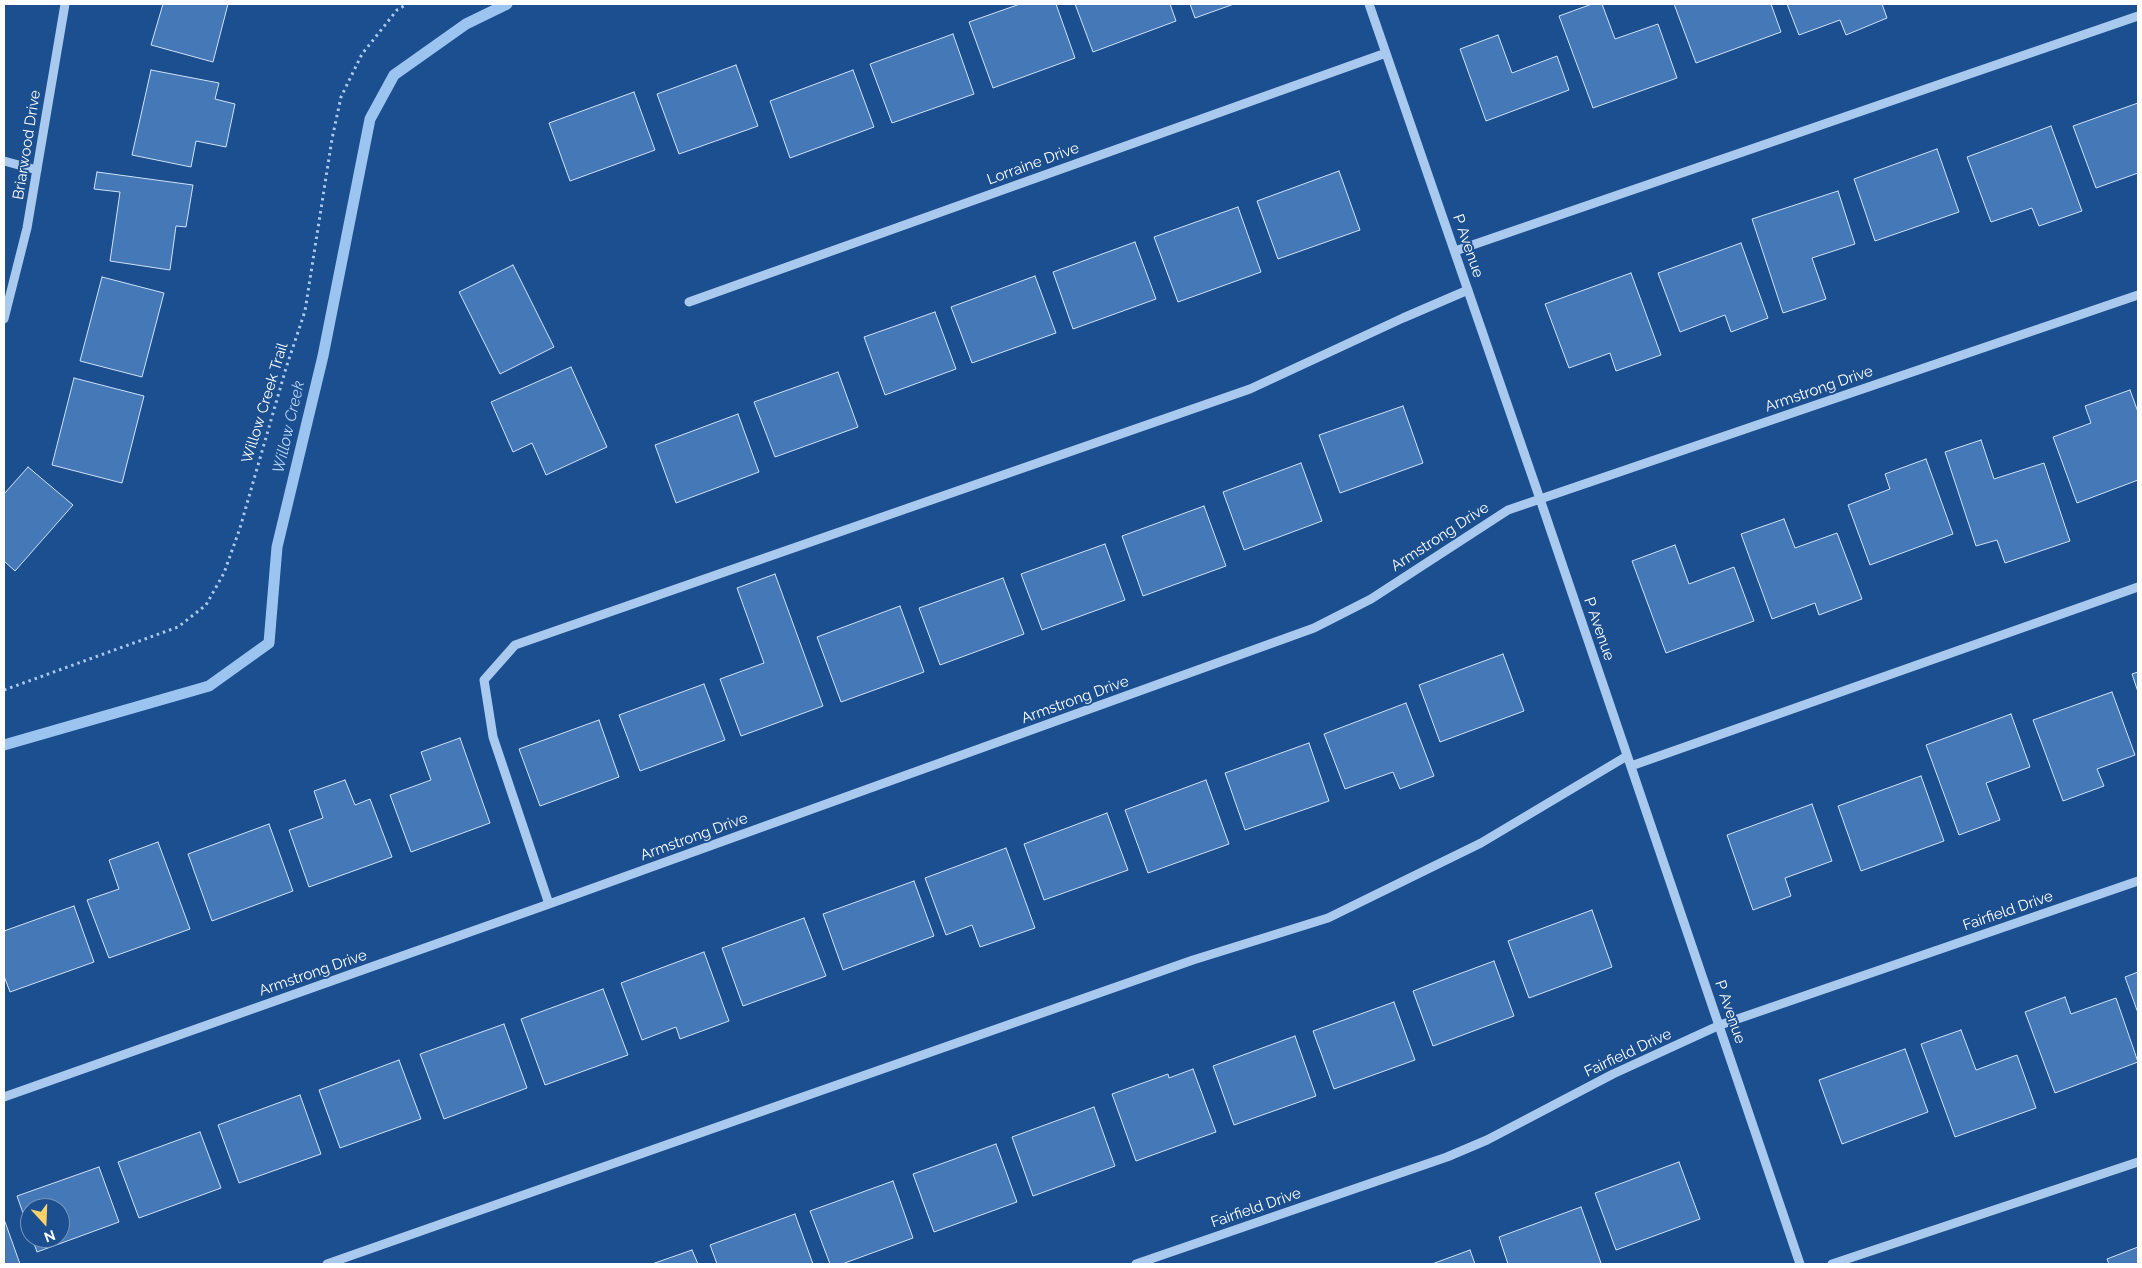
<!DOCTYPE html>
<html>
<head>
<meta charset="utf-8">
<style>
	body { margin:0 }
	#map { position:relative; width:2142px; height:1268px; overflow:hidden; background:#1b4f8f; font-family:Raleway,sans-serif }
	canvas { display:block }
	.frame { position:absolute; inset:0; border:5px solid #fff; pointer-events:none }
	.north { position:absolute; left:20px; top:1198px; width:50px; height:50px; box-sizing:border-box; background:#1b4f8f; border:1px solid #7695bc; border-radius:50%; rotate:160deg; font-size:14px; font-weight:700; line-height:20px; text-align:center; color:#fff }
	.north::after { content:''; display:block; margin:auto; width:18px; height:22px; background:#ffd166; clip-path:polygon(50% 0,100% 100%,50% 72%,0 100%) }
</style>
</head>
<body>
<div id="map">
<canvas width="2142" height="1268"></canvas>
<div class="frame"></div>
<div class="north">N</div>
</div>
<script>
const ctx = document.querySelector('canvas').getContext('2d');
ctx.lineJoin = 'round';
const shape = rows => new Path2D(rows.map(r => 'M' + r).join(''));
function trace(path, color, width, dash) { ctx.strokeStyle = color; ctx.lineWidth = width; ctx.lineCap = dash ? 'butt' : 'round'; ctx.setLineDash(dash || []); ctx.stroke(path); }
function fill(path, color) { ctx.fillStyle = color; ctx.fill(path, 'evenodd'); }
function write(font, color, halo, rows, align = 'center') {
  ctx.font = font + ' Raleway,sans-serif'; ctx.lineWidth = 4; ctx.setLineDash([]); ctx.textBaseline = 'middle'; ctx.strokeStyle = halo; ctx.fillStyle = color; for (const [text, x, y, turn = 0] of rows) {
    ctx.save(); ctx.translate(x, y); ctx.rotate((+turn || 0) * Math.PI / 180); ctx.textAlign = isNaN(turn) ? turn : align; if (halo) ctx.strokeText(text, 0, 0); ctx.fillText(text, 0, 0); ctx.restore();
  }
}
trace(shape([
	[4,745,209,686,269,643,277,547,323,356,370,119,394,75,466,24,507,4]
]), '#9cc4f0', 11);
const building = shape([
	[163,4,228,4,213,62,151,45,163,4],
	[1020,4,1056,4,1075,58,993,88,969,22,1020,4],
	[1075,4,1170,4,1176,21,1093,52,1075,4],
	[1190,4,1234,4,1195,18,1190,4],
	[1592,4,1602,4,1615,39,1658,24,1677,78,1593,108,1559,16,1592,4],
	[1674,4,1771,4,1781,32,1696,63,1674,4],
	[1787,4,1882,4,1887,18,1846,35,1840,20,1799,35,1787,4],
	[953,34,974,94,892,123,870,64,953,34],
	[1498,35,1512,73,1557,56,1569,90,1486,121,1460,49,1498,35],
	[736,65,758,126,679,154,657,94,736,65],
	[151,70,219,83,215,99,235,104,226,147,196,141,191,167,132,155,151,70],
	[853,70,874,127,790,158,770,101,853,70],
	[634,92,655,150,570,181,549,123,634,92],
	[2138,103,2138,173,2096,188,2073,126,2138,103],
	[2051,126,2082,211,2039,226,2032,208,1991,222,1967,157,2051,126],
	[1937,149,1959,212,1875,241,1854,179,1937,149],
	[1339,171,1360,230,1278,259,1257,201,1339,171],
	[97,172,193,185,186,227,176,226,170,270,110,261,120,192,94,189,97,172],
	[1838,191,1855,244,1812,258,1826,299,1783,313,1752,219,1838,191],
	[1238,207,1261,272,1178,302,1154,237,1238,207],
	[1135,242,1156,299,1073,329,1053,272,1135,242],
	[1741,243,1768,318,1731,332,1725,315,1680,332,1658,273,1741,243],
	[513,265,554,347,500,374,459,292,513,265],
	[1631,273,1661,355,1616,371,1610,353,1569,368,1545,304,1631,273],
	[1035,276,1056,333,972,363,951,307,1035,276],
	[102,277,164,293,142,377,80,361,102,277],
	[935,312,956,369,885,395,864,337,935,312],
	[571,367,607,447,546,475,532,443,513,452,491,402,571,367],
	[838,372,858,427,775,457,754,402,838,372],
	[74,378,144,396,122,483,52,465,74,378],
	[2130,390,2138,412,2138,480,2077,503,2053,437,2091,423,2085,406,2130,390],
	[1403,406,1423,463,1340,493,1319,435,1403,406],
	[738,414,759,472,676,503,655,445,738,414],
	[1981,440,1994,479,2044,463,2070,541,2005,563,1997,540,1976,546,1945,452,1981,440],
	[1926,459,1953,534,1870,565,1848,505,1890,489,1885,474,1926,459],
	[1301,463,1322,521,1244,550,1223,492,1301,463],
	[28,467,73,505,15,571,4,561,4,494,28,467],
	[1204,506,1226,566,1143,596,1122,536,1204,506],
	[1784,519,1795,548,1837,533,1862,599,1819,615,1815,603,1772,619,1741,534,1784,519],
	[1105,544,1125,600,1042,630,1021,574,1105,544],
	[1675,545,1689,584,1734,567,1754,621,1666,653,1632,561,1675,545],
	[775,574,823,706,741,736,720,679,764,663,737,588,775,574],
	[1003,578,1024,634,940,665,919,608,1003,578],
	[900,606,924,672,841,702,817,637,900,606],
	[1503,654,1524,711,1440,742,1419,685,1503,654],
	[2138,672,2138,692,2132,674,2138,672],
	[704,684,725,740,640,771,619,715,704,684],
	[2112,692,2135,755,2097,769,2104,786,2063,801,2033,720,2112,692],
	[1406,703,1434,776,1400,789,1393,772,1345,789,1324,734,1406,703],
	[2011,714,2030,767,1986,783,2000,820,1959,835,1926,745,2011,714],
	[599,720,619,777,540,806,519,749,599,720],
	[460,738,490,823,411,852,390,795,431,780,421,752,460,738],
	[1309,743,1329,801,1245,830,1225,773,1309,743],
	[1921,776,1944,841,1861,871,1838,806,1921,776],
	[345,780,355,805,370,799,392,857,309,887,289,830,323,818,314,791,345,780],
	[1206,780,1229,844,1148,873,1125,810,1206,780],
	[1812,804,1832,861,1785,878,1791,896,1753,910,1727,835,1812,804],
	[1107,813,1128,870,1044,900,1024,844,1107,813],
	[269,824,293,891,212,921,188,854,269,824],
	[158,842,190,929,109,958,87,900,119,889,109,860,158,842],
	[1006,848,1035,928,980,947,972,925,946,935,925,878,1006,848],
	[914,881,934,936,843,970,823,914,914,881],
	[74,906,94,962,10,992,4,976,4,931,74,906],
	[1592,910,1612,967,1529,998,1508,941,1592,910],
	[804,918,826,976,743,1006,722,948,804,918],
	[704,952,729,1021,680,1039,676,1027,642,1040,621,983,704,952],
	[1494,961,1514,1016,1433,1046,1413,991,1494,961],
	[2138,972,2138,1013,2125,977,2138,972],
	[603,989,628,1055,545,1085,521,1019,603,989],
	[2065,997,2071,1014,2116,998,2138,1062,2055,1093,2025,1012,2065,997],
	[1394,1002,1415,1060,1334,1089,1313,1031,1394,1002],
	[504,1024,527,1088,444,1119,420,1054,504,1024],
	[1961,1030,1976,1070,2017,1055,2036,1108,1955,1137,1921,1044,1961,1030],
	[1295,1036,1316,1096,1234,1125,1213,1066,1295,1036],
	[1905,1049,1928,1112,1842,1144,1819,1080,1905,1049],
	[399,1060,421,1119,340,1148,319,1090,399,1060],
	[1193,1069,1216,1132,1136,1161,1112,1094,1168,1074,1169,1078,1193,1069],
	[300,1095,321,1154,239,1183,218,1125,300,1095],
	[1094,1107,1115,1166,1033,1196,1012,1137,1094,1107],
	[200,1132,221,1188,139,1218,118,1162,200,1132],
	[996,1144,1017,1202,934,1232,913,1174,996,1144],
	[1679,1162,1700,1219,1616,1250,1595,1193,1679,1162],
	[99,1167,119,1222,37,1252,32,1238,60,1238,60,1208,30,1208,30,1233,17,1196,99,1167],
	[893,1181,913,1238,842,1264,830,1264,810,1211,893,1181],
	[1581,1207,1601,1263,1596,1264,1508,1264,1499,1237,1581,1207],
	[795,1214,813,1264,717,1264,710,1245,795,1214],
	[4,1219,20,1264,4,1264,4,1219],
	[2138,1247,2138,1264,2109,1264,2107,1259,2138,1247],
	[692,1250,698,1264,652,1264,692,1250],
	[1470,1250,1475,1264,1432,1264,1470,1250]
]);
fill(building, '#4478b7');
trace(building, '#cfe3fa', 1);
trace(shape([
	[4,690,178,627,206,605,224,573,240,528,286,368,305,311,332,139,341,97,362,54,397,10,407,4]
]), '#a9c9ee', 3, [2.5, 4]);
trace(shape([
	[1369,4,1540,499,1800,1264],
	[4,161,37,170],
	[1455,251,2138,16],
	[689,302,1386,53],
	[4,319,27,228,65,4],
	[1631,766,2138,587],
	[549,904,493,737,484,680,515,645,1250,389,1403,318,1468,290],
	[4,1097,549,904,1314,628,1371,599,1508,510,2138,295],
	[327,1264,1193,960,1328,918,1481,843,1627,756],
	[1136,1264,1447,1157,1487,1140,1613,1074,1720,1025,2138,881],
	[1832,1264,2138,1162]
]), '#a9c9ee', 9);
write('15px', '#fff', '#1b4f8f', [
	["Briarwood Drive",27,145,-81],
	["Lorraine Drive",1033,164,-20],
	["P Avenue",1468,246,71],
	["Armstrong Drive",1819,389,-19],
	["Willow Creek Trail",265,403,-73],
	["Armstrong Drive",1440,537,-33],
	["P Avenue",1599,629,71],
	["Armstrong Drive",1075,700,-20],
	["Armstrong Drive",694,837,-20],
	["Fairfield Drive",2008,911,-19],
	["Armstrong Drive",313,973,-19],
	["P Avenue",1730,1012,71],
	["Fairfield Drive",1628,1053,-25],
	["Fairfield Drive",1256,1208,-19]
]);
write('italic 16px', '#b5d3f5', '#1b4f8f', [
	["Willow Creek",289,427,-77]
]);
</script>
</body>
</html>
